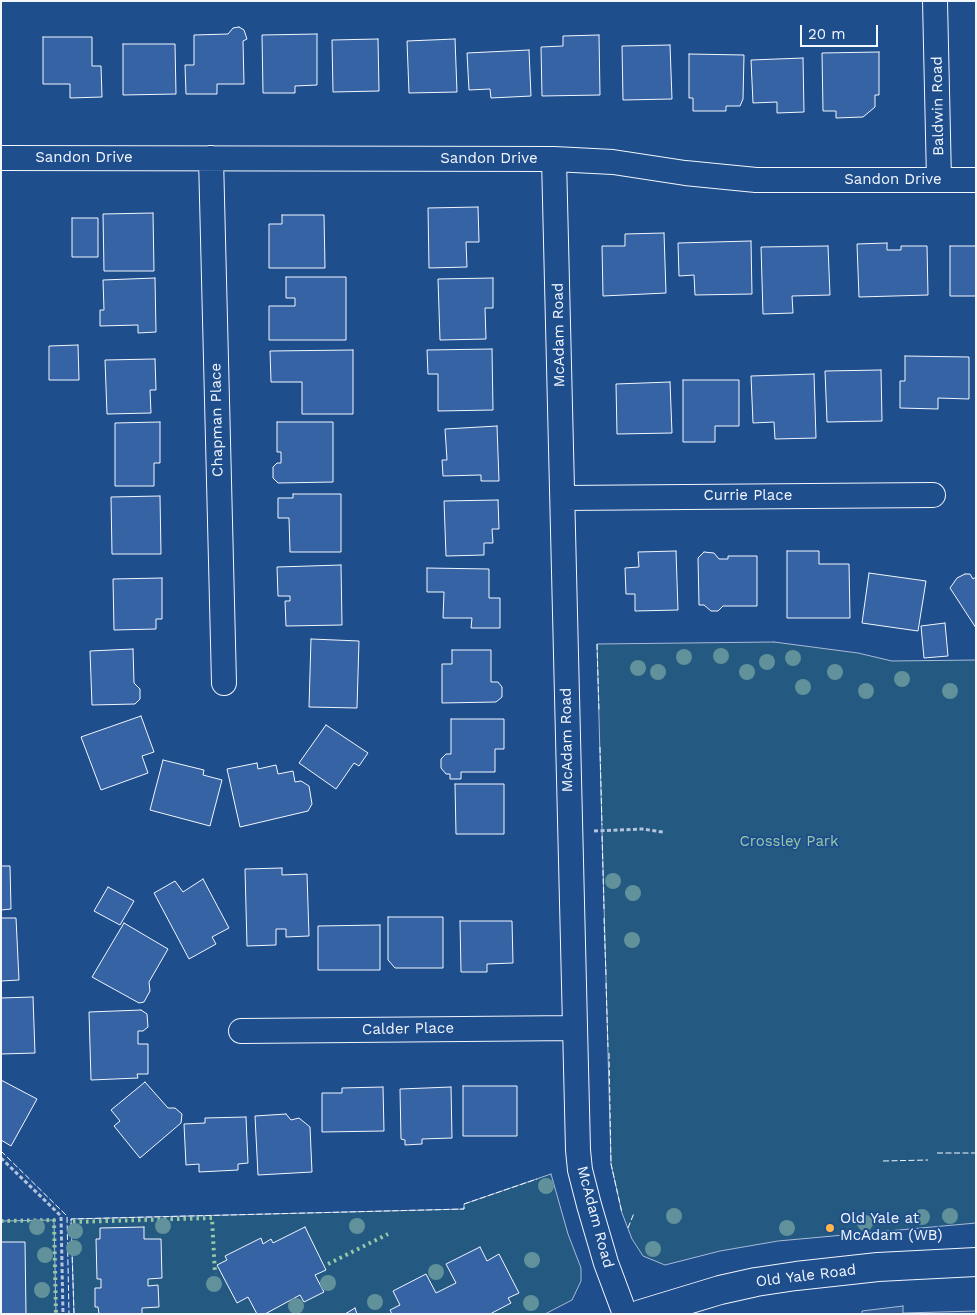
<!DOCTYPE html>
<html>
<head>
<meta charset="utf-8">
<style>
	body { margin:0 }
	#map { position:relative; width:977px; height:1315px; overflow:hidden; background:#1f4e8c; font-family:"Work Sans",sans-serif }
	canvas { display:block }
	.frame { position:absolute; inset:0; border:2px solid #f2f6ff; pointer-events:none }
	.scale { position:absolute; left:800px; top:25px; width:78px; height:22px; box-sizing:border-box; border:2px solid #f2f6ff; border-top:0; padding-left:6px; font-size:15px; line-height:18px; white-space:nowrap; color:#f2f6ff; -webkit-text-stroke:4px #1f4e8c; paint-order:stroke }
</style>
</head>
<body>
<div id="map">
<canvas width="977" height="1315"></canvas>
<div class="frame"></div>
<div class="scale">20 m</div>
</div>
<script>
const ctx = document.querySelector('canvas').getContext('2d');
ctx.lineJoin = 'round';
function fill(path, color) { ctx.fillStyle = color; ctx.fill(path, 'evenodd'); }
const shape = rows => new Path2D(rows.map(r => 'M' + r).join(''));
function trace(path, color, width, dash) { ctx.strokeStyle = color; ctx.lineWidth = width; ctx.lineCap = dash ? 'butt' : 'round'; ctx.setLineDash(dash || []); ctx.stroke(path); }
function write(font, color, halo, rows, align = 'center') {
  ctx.font = font + ' "Work Sans",sans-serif'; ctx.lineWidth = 4; ctx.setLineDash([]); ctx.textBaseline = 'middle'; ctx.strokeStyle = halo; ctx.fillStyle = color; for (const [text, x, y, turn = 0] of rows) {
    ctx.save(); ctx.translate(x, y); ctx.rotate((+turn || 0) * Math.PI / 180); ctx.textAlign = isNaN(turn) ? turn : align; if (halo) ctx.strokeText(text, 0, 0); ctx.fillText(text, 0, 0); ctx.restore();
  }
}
const green = shape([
	[774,642,858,653,892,661,976,660,976,1223,778,1241,720,1251,665,1265,643,1256,632,1239,622,1213,611,1164,597,644,774,642],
	[551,1174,568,1234,581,1268,581,1281,572,1300,545,1314,74,1314,71,1219,464,1209,464,1204,551,1174],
	[54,1220,56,1314,1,1314,1,1221,54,1220]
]);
fill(green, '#245a82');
trace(green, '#a8bbd7', 1);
const parking = shape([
	[903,1306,903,1313,976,1311,976,1314,862,1314,862,1311,903,1306]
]);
fill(parking, '#305b95');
trace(parking, '#a8bbd7', 1);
const building = shape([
	[239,27,244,30,247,39,243,41,244,84,217,84,217,94,186,94,185,65,194,65,194,35,228,34,233,28,239,27],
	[317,34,317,85,295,86,295,93,263,93,262,35,317,34],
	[599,35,600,95,542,96,541,47,563,46,563,36,599,35],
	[43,37,92,37,92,66,101,66,102,97,70,98,70,84,43,84,43,37],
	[378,39,379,91,333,92,332,40,378,39],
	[455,39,457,92,409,93,407,41,455,39],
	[123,44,175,44,176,94,123,95,123,44],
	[670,45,672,99,623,100,622,46,670,45],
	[529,50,531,96,491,98,490,89,469,90,467,53,529,50],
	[879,52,879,95,875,95,875,107,863,117,836,118,836,111,823,111,822,53,879,52],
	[689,54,744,55,743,99,740,106,726,106,726,111,693,111,693,98,689,98,689,54],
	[803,58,804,112,777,113,777,102,753,103,751,60,803,58],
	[478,207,479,242,466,242,467,267,429,268,428,208,478,207],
	[153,213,154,271,104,271,103,214,153,213],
	[282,215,324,215,325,268,269,268,269,224,282,224,282,215],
	[72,218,98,218,98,257,72,257,72,218],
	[664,233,666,293,603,296,602,246,625,246,625,234,664,233],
	[751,241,752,294,695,295,694,275,679,276,678,243,751,241],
	[887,243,887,250,901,250,901,246,927,246,928,295,859,297,857,244,887,243],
	[828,246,830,295,792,296,793,313,763,314,761,247,828,246],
	[950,246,976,246,976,296,950,296,950,246],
	[286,277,346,277,346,340,269,340,269,306,295,306,295,298,286,298,286,277],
	[155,278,156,332,138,333,138,325,100,326,100,310,104,310,103,280,155,278],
	[493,278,493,308,485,308,486,339,440,340,438,279,493,278],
	[78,345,79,380,49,380,49,346,78,345],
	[492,349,493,410,438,411,438,374,428,374,427,350,492,349],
	[353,350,353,414,302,414,302,382,271,382,270,351,353,350],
	[905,356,969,357,969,399,938,398,938,409,900,408,900,381,905,381,905,356],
	[155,359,156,390,150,390,151,413,107,414,105,360,155,359],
	[881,370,882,421,827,422,825,371,881,370],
	[814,374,816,438,775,439,774,422,753,423,751,376,814,374],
	[683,380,739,380,739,426,715,426,715,442,683,442,683,380],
	[670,382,672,433,617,434,616,384,670,382],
	[160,422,160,463,154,463,154,486,115,486,115,423,160,422],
	[277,422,333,422,333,482,278,483,273,478,273,467,277,463,281,463,281,452,277,452,277,422],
	[497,426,499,481,481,481,481,475,443,476,442,460,447,460,445,429,497,426],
	[293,494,341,494,341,552,290,552,289,518,278,518,278,498,293,498,293,494],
	[160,496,161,554,112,554,111,497,160,496],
	[498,500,499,529,492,529,493,543,484,543,484,555,446,556,444,501,498,500],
	[676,551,678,610,635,611,635,594,626,594,625,568,639,567,638,552,676,551],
	[787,551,819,551,819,564,849,564,850,618,787,618,787,551],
	[704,552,714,553,719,559,728,559,728,556,757,556,757,606,723,606,718,611,711,611,704,605,699,605,698,558,704,552],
	[341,565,342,625,286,626,285,601,290,601,290,596,278,596,277,567,341,565],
	[427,568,489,569,489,598,500,598,500,628,471,628,472,618,443,618,444,592,427,592,427,568],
	[869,573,926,581,918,631,862,623,869,573],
	[965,574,970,574,973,579,976,577,976,628,950,588,957,578,965,574],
	[162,578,162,619,156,619,156,629,114,630,113,579,162,578],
	[945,623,948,656,924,658,921,626,945,623],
	[311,639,359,641,357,708,309,707,311,639],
	[133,649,134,683,140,689,140,699,135,704,92,705,90,651,133,649],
	[452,650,491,650,491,682,498,682,502,687,502,697,496,702,442,703,442,664,452,664,452,650],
	[141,716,154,752,142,756,148,773,101,790,81,737,141,716],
	[451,719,504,719,504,749,495,749,495,772,461,772,461,779,450,779,450,774,446,774,441,768,441,759,446,754,451,754,451,719],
	[326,725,368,753,359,766,354,763,336,789,299,763,326,725],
	[163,760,204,770,203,775,222,780,210,826,150,810,163,760],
	[257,763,258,769,276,765,278,774,293,771,295,782,301,781,309,786,312,804,308,811,240,827,227,769,257,763],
	[455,784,504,784,504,834,456,834,455,784],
	[1,866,10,866,11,909,1,910,1,866],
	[282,868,282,875,307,874,309,936,286,937,286,929,276,929,276,945,247,946,245,869,282,868],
	[203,879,229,928,212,937,216,944,189,959,154,893,175,881,183,892,203,879],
	[108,887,134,901,120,925,94,911,108,887],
	[388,917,443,917,443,968,395,968,388,960,388,917],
	[1,918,16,918,19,980,1,981,1,918],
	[460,921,512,921,513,963,487,964,487,972,461,972,460,921],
	[124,923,168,949,149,982,150,991,144,1002,139,1003,92,977,124,923],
	[380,925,380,970,318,970,318,926,380,925],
	[33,997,35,1053,1,1054,1,998,33,997],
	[141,1010,147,1014,148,1027,143,1031,138,1031,138,1044,148,1044,148,1074,137,1074,138,1078,91,1080,89,1012,141,1010],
	[1,1080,37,1099,11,1146,1,1140,1,1080],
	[145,1082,168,1108,175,1108,182,1114,181,1123,140,1158,114,1126,120,1121,111,1110,145,1082],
	[463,1086,517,1086,517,1136,463,1136,463,1086],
	[383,1087,384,1131,322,1132,322,1093,342,1093,342,1088,383,1087],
	[451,1087,452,1138,422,1139,422,1144,405,1145,405,1140,401,1139,400,1089,451,1087],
	[286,1114,291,1120,299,1118,310,1127,312,1172,258,1175,255,1116,286,1114],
	[246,1117,248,1163,238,1164,238,1170,199,1172,199,1164,186,1165,184,1124,205,1123,205,1118,246,1117],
	[144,1227,144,1239,161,1239,162,1278,148,1279,148,1286,158,1285,159,1307,142,1308,142,1314,99,1314,98,1307,95,1307,95,1288,101,1288,101,1279,97,1279,96,1239,100,1239,100,1228,144,1227],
	[305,1227,326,1270,315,1275,324,1292,304,1302,300,1295,265,1314,257,1314,248,1297,237,1303,217,1265,227,1260,225,1256,261,1238,263,1244,271,1239,273,1243,305,1227],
	[1,1242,25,1242,26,1314,1,1314,1,1242],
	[480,1247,487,1261,499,1254,519,1293,508,1298,511,1303,490,1314,392,1314,390,1310,400,1305,393,1291,426,1274,436,1293,456,1283,446,1264,480,1247],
	[355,1308,357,1314,345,1314,355,1308]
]);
fill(building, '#3563a3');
trace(building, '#f2f6ff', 1);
const minor = shape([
	[935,1,939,180],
	[1,158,554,159,613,162,685,173,756,180,976,180],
	[211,158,224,683],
	[554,159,578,1150,580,1170,589,1205,606,1263,625,1314],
	[563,498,933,495],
	[241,1031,575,1028]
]);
const secondary = shape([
	[641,1314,720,1290,756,1282,796,1276,878,1267,976,1262]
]);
trace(minor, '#f2f6ff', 26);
trace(secondary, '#f2f6ff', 30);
trace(shape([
	[594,831,642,829,663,832],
	[1,1158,61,1216,63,1314]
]), '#b3c4dc', 3, [4, 2.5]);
trace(minor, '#1f4e8c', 24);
trace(secondary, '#1f4e8c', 28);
trace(shape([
	[1,1221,54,1220,56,1314],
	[73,1222,212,1218,215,1274],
	[328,1264,388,1234]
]), '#97c8a6', 4, [2.5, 4]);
trace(shape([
	[597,644,599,710],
	[600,747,602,825],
	[602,836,604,909],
	[604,918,606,976],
	[606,983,608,1047],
	[609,1053,611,1164,622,1213],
	[1,1151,67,1216,69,1314],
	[937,1153,976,1153],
	[883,1161,928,1160],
	[628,1228,634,1213],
	[74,1314,71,1219,464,1209,464,1204,537,1179]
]), '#f2f6ff', 1, [6, 2.5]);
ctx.fillStyle = '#61919a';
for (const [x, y] of [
	[721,656],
	[684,657],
	[793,658],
	[767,662],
	[638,668],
	[658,672],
	[747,672],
	[835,672],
	[902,679],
	[803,687],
	[866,691],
	[950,691],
	[613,881],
	[633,893],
	[632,940],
	[546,1186],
	[674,1216],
	[950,1216],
	[922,1217],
	[865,1223],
	[163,1226],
	[357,1226],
	[37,1227],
	[787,1228],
	[75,1231],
	[74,1248],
	[653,1249],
	[45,1255],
	[532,1260],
	[436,1272],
	[328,1283],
	[214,1284],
	[42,1290],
	[375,1302],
	[531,1303],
	[296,1306]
]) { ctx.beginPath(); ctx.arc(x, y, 8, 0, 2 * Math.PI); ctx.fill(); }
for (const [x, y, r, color] of [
	[830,1228,5,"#ffb74d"]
]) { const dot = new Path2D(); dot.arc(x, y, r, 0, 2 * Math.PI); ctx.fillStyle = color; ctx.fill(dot); trace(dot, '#1f4e8c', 2); }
write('15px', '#f2f6ff', '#1f4e8c', [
	["Baldwin Road",938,106,-91],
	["Sandon Drive",84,158],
	["Sandon Drive",489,159],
	["Sandon Drive",893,180],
	["McAdam Road",559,335,-91],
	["Chapman Place",217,420,-91],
	["Currie Place",748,496],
	["McAdam Road",567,740,-91],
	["Calder Place",408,1029,-1],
	["McAdam Road",595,1217,75],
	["Old Yale Road",806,1276,-7]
]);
write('15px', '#97c8a6', '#1f4e8c', [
	["Crossley Park",789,842]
]);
write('15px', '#f2f6ff', '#1f4e8c', [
	["Old Yale at",840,1219],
	["McAdam (WB)",840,1236]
], 'left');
</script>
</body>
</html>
